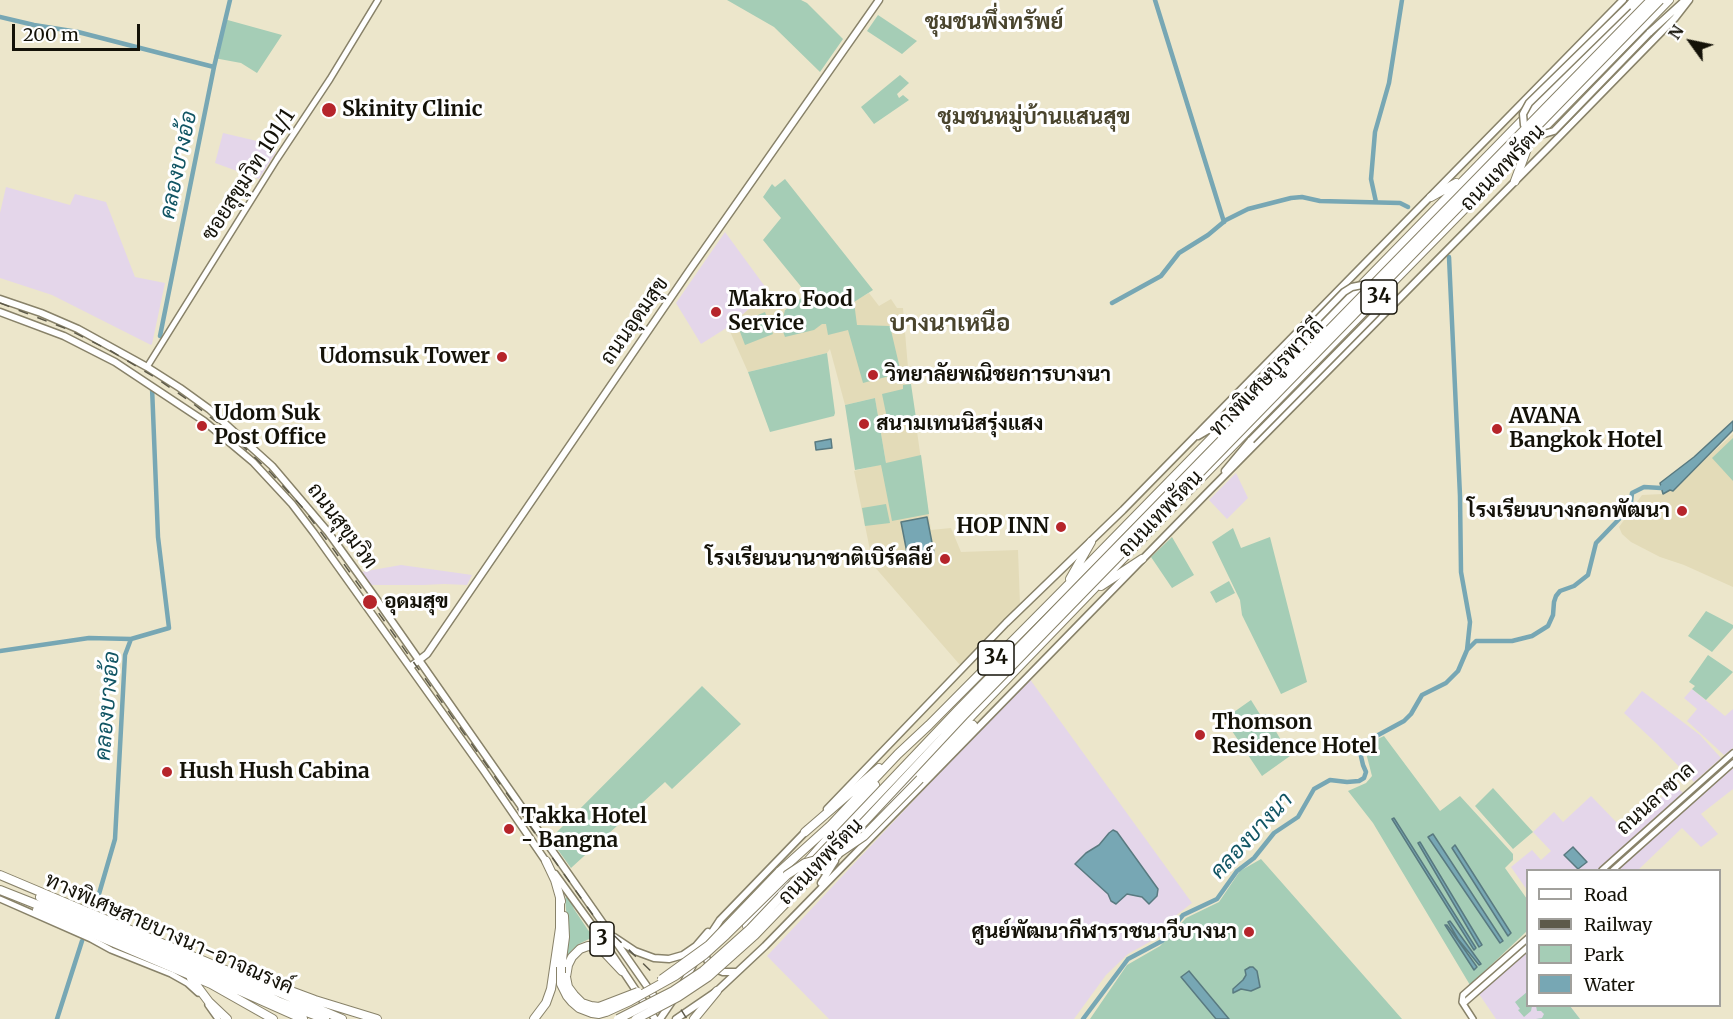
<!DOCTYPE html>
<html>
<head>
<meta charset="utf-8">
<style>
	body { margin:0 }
	#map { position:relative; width:1733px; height:1019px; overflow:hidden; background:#ece6cb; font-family:Merriweather,serif }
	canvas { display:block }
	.legend { position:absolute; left:1526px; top:869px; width:195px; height:138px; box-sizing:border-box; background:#fff; border:2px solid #a1a09c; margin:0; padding:8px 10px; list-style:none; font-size:18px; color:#141208 }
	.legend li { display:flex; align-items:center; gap:12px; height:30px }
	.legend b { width:30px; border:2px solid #a1a09c }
	.north { position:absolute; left:1661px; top:12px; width:60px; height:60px; -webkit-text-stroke:4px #fff; paint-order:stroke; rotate:303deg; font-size:16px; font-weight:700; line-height:24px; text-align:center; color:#141208 }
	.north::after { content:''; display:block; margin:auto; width:21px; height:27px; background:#141208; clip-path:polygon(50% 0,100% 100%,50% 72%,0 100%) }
	.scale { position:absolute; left:12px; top:24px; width:128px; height:27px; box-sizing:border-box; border:3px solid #141208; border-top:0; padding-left:8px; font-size:18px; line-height:21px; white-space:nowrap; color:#141208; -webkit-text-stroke:4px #fff; paint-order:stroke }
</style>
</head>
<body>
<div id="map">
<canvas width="1733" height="1019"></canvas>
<ul class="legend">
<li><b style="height:8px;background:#fff"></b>Road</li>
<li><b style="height:8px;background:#5d5a4a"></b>Railway</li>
<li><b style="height:16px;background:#a5cdb6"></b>Park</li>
<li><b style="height:16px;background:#77a7b4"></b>Water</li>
</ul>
<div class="north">N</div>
<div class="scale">200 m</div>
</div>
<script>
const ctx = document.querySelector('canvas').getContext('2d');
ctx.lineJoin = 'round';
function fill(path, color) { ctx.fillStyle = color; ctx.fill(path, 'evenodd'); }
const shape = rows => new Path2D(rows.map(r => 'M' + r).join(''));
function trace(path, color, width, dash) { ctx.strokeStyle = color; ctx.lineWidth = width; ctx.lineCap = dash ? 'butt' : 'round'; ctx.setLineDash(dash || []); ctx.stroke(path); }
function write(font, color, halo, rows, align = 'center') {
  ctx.font = font + ' Merriweather,Sarabun,serif'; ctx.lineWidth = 6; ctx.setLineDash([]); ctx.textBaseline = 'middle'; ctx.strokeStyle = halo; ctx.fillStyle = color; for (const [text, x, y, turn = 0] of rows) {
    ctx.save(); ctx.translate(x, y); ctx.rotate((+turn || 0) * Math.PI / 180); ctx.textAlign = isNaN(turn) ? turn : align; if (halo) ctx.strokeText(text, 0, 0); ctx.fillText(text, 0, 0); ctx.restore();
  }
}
fill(shape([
	[223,133,257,141,276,152,259,179,215,163],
	[6,187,70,205,75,194,106,202,135,277,165,283,152,344,151,345,52,295,0,278,0,213],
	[725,232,769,292,728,327,701,344,676,303],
	[1236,473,1248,498,1227,519,1209,500],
	[401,565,451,572,472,575,467,585,444,584,423,585,370,585,361,572],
	[1029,678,1192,903,1174,917,1162,935,1128,954,1106,975,1074,1019,829,1019,767,956],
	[1692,689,1725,716,1733,709,1733,748,1724,755,1687,721,1697,709,1684,698],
	[1642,691,1700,735,1721,758,1694,782,1656,743,1624,713],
	[1733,768,1733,789,1701,814,1718,834,1701,847,1682,828,1638,870,1618,870],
	[1675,785,1684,794,1599,870,1528,870,1527,890,1511,867,1532,850,1541,860,1551,851,1533,832,1554,812,1563,822,1591,796,1622,828,1639,814,1641,816],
	[1527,951,1528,1006,1570,1006,1580,1019,1496,1019,1479,994]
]), '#e4d6ea');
fill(shape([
	[769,292,785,310,806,295,823,318,869,293,879,306,891,299,897,308,903,308,908,368,931,530,951,528,961,552,1018,550,1020,605,960,665,873,565,854,471,886,463,875,398,845,405,830,349,827,353,748,372,728,327],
	[1733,434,1733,587,1684,565,1660,557,1631,542,1622,534,1619,527,1642,495,1663,494,1670,490]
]), '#e3dbb8');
fill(shape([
	[727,0,801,0,807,3,843,39,820,72,774,27],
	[878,15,917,41,902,54,867,31],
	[224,19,282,35,257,73,241,63,214,58],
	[900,75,909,83,897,94,899,98,903,95,909,100,874,124,861,107],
	[785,179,873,290,854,302,857,325,890,326,901,373,863,383,848,330,828,335,826,324,822,324,814,330,785,337,781,326,785,310,807,294,763,240,781,218,763,197,772,184,775,187],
	[765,312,773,334,745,345,737,324],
	[827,353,835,413,834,416,770,432,748,372],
	[911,384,916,418,888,423,882,394,903,389,903,385],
	[875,398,886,463,921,455,929,514,892,521,881,465,855,470,845,405],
	[1733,438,1733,481,1712,458],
	[886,504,890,523,865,526,862,508],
	[1233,528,1241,548,1270,537,1307,682,1281,694,1242,615,1240,600,1212,542],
	[1172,537,1194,575,1172,588,1151,557],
	[1229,581,1235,593,1216,603,1210,592],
	[1706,611,1733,625,1733,628,1712,652,1688,636],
	[1708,655,1733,672,1706,700,1692,689,1695,686,1689,682],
	[702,686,741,724,672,789,665,782,571,868,550,839],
	[1251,700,1261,716,1266,714,1290,756,1262,776,1224,719],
	[1384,736,1440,811,1460,796,1513,854,1513,860,1505,868,1527,899,1527,931,1470,985,1373,823,1348,791,1366,783,1372,776,1365,749,1371,742],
	[1493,788,1533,832,1513,849,1475,806],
	[1261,859,1402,1019,1090,1019,1127,965,1160,946,1186,918,1219,902,1240,871],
	[567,896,569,897,574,909,588,930,598,940,589,939,579,944,572,950,564,963,567,920,565,899],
	[1527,992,1528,1006,1532,1006,1531,1011,1524,1017,1518,1010,1520,1009,1515,1002],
	[1536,1006,1570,1006,1580,1019,1536,1019,1542,1018,1544,1014,1541,1011,1537,1011]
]), '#a5cdb6');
const water = shape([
	[1733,421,1733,430,1673,491,1670,490,1663,494,1660,483,1694,457,1733,421],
	[831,439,832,448,816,450,815,442,831,439],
	[927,517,934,553,908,558,901,522,927,517],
	[1394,818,1476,948,1474,950,1392,819,1394,818],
	[1113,830,1117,832,1158,889,1157,896,1149,904,1142,897,1127,894,1116,904,1111,901,1108,894,1075,864,1086,853,1099,845,1109,833,1113,830],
	[1433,834,1503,941,1500,943,1428,837,1433,834],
	[1420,842,1482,945,1479,947,1418,843,1420,842],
	[1455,845,1511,933,1508,936,1452,848,1455,845],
	[1573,847,1587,862,1578,869,1564,855,1573,847],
	[1450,921,1481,964,1479,965,1458,939,1448,922,1450,921],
	[1445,925,1447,925,1477,967,1474,970,1445,925],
	[1250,967,1253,967,1257,971,1260,987,1251,991,1241,989,1233,993,1233,989,1243,980,1246,975,1245,970,1250,967],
	[1189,971,1229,1019,1216,1019,1181,977,1189,971]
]);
fill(water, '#77a7b4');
trace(water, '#597a80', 1.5);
trace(shape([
	[1155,0,1224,222],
	[0,17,34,25,78,32,214,67],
	[1376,202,1371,179,1375,132,1389,83,1402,0],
	[1449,257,1460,496,1461,572,1470,622,1467,650],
	[1112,303,1161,276,1179,253,1208,235,1226,220,1248,209,1291,198,1302,197,1320,201,1400,203,1408,207],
	[160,336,214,67,230,0],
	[0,651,89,638,131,639],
	[94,911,115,839,125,655,131,639,169,628,158,537,152,387],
	[57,1019,82,941],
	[1083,1019,1128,959,1162,941,1183,915,1217,899,1237,871,1254,858,1274,833,1298,817,1314,789,1330,780,1347,782,1359,781,1364,778,1366,772,1363,765,1360,752,1369,740,1404,721,1411,714,1422,695,1446,683,1458,671,1467,650,1476,641,1512,641,1532,636,1548,626,1553,615,1554,602,1556,596,1560,591,1574,586,1588,575,1596,543,1620,518,1626,514,1631,502,1632,493,1644,487,1661,488,1666,485]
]), '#77a7b4', 4.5);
const minor = shape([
	[147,367,277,159,330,79,378,0],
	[1602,870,1733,753],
	[1613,870,1733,763],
	[0,899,91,939,111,950,171,974,187,983,198,993],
	[1464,1003,1528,947],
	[208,1005,218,1019],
	[1473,1019,1462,1002,1463,995,1528,938]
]);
const major = shape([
	[1628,6,1633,0],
	[1649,33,1683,2],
	[0,299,41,313,78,329,147,367,180,388,209,409,272,466,328,532,377,600,658,1002],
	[0,312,64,336,115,362,204,421,253,462,292,504,314,533,484,771,547,863],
	[1198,436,1210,429,1223,417],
	[1225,471,1251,440],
	[410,667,427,654,689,271,879,0],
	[827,809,1006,623,1123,510,1623,0],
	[555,874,597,932,655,1019],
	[821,883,835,861],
	[614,937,635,951,654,958,669,959,683,955,696,946,708,932],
	[701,949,720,920,808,829],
	[704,952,708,962,713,968,723,972,737,972],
	[683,984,694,963],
	[660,1019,673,1000],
	[676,1019,717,991,765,946,1210,490,1548,148,1675,18,1689,0]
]);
const highway = shape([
	[1515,181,1528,146],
	[1431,197,1456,183],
	[1070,579,1091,542],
	[1101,586,1142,559],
	[920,779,973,725],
	[805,832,879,768],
	[546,861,555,880,561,901],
	[823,870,1164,516,1669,0],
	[779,872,831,825,898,754,929,725,1063,590,1640,0],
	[0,875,342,1019],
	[0,890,119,937,303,1019],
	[40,897,245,985,280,1002,325,1019],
	[37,910,211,984,273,1019],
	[747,926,793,878,875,785],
	[561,967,565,937,564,916],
	[245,974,315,1000,377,1019],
	[566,977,568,965,572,957,580,949,588,946,596,947,605,953,622,971],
	[191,978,209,1002,227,1019],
	[534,1019,546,1003,551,989,560,928,560,898],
	[694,1019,717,991]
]);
trace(minor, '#888269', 8);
trace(major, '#888269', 9);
trace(highway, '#888269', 10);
trace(minor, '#fff', 5);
trace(major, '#fff', 6);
trace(highway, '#fff', 8);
trace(shape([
	[0,303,67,329,111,351,156,378,191,402,223,427,271,473,302,507,329,543,593,915,658,978,669,991,687,1019]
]), '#5d5a4a', 1.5, [10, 10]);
const majorBridge = shape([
	[1628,6,1529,103,1523,114,1524,125,1532,132,1544,134,1554,131,1649,33],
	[1223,417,1344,292,1352,287,1362,285,1370,288,1376,295,1378,303,1376,313,1251,440]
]);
const highwayBridge = shape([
	[839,853,864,836,920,779],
	[561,967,561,984,567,996,572,1002,579,1008,592,1013,599,1014,606,1012,630,1001,675,976,704,955,726,935,787,875,805,863,816,860],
	[566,977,568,987,574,995,582,1003,591,1006,599,1007,638,992],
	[662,979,709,945,779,872],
	[618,1019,673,991,703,971,750,929,958,710,1651,0],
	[636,1019,678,997,708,977,755,935,866,820,964,715,1660,0]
]);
trace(majorBridge, '#888269', 9, []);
trace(highwayBridge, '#888269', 10, []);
trace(majorBridge, '#fff', 6);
trace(highwayBridge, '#fff', 8);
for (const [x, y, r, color] of [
	[329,110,8,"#b6252b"],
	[716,312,6,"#b6252b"],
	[502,357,6,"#b6252b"],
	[873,375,6,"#b6252b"],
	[864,424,6,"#b6252b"],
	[202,426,6,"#b6252b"],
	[1497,429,6,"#b6252b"],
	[1682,511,6,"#b6252b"],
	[1061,527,6,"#b6252b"],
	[945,559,6,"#b6252b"],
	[370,602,8,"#b6252b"],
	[1200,735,6,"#b6252b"],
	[167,772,6,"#b6252b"],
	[509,829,6,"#b6252b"],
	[1249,932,6,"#b6252b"]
]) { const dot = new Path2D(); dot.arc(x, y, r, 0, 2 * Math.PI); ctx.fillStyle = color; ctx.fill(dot); trace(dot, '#fff', 2); }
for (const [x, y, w] of [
	[1379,297,36],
	[996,658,36],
	[602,939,24]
]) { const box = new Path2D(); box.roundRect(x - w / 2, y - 17, w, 34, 4.5); ctx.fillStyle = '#fff'; ctx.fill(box); trace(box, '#141208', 1.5); }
write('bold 20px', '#141208', null, [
	["34",1379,297],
	["34",996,658],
	["3",602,939]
]);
write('bold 21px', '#141208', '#fff', [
	["Skinity Clinic",342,110],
	["Makro Food",728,300],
	["Service",728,324],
	["Udomsuk Tower",490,357,"right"],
	["วิทยาลัยพณิชยการบางนา",885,375],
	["Udom Suk",214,414],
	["Post Office",214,438],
	["AVANA",1509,417],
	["Bangkok Hotel",1509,441],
	["สนามเทนนิสรุ่งแสง",876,424],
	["โรงเรียนบางกอกพัฒนา",1670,511,"right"],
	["HOP INN",1049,527,"right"],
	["โรงเรียนนานาชาติเบิร์คลีย์",933,559,"right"],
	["อุดมสุข",384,602],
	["Thomson",1212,723],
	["Residence Hotel",1212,747],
	["Hush Hush Cabina",179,772],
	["Takka Hotel",521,817],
	["- Bangna",521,841],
	["ศูนย์พัฒนากีฬาราชนาวีบางนา",1237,932,"right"]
], 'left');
write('21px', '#141208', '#fff', [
	["ถนนเทพรัตน",1503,168,-46],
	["ซอยสุขุมวิท 101/1",249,175,-57],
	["ถนนอุดมสุข",635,321,-55],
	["ทางพิเศษบูรพาวิถี",1267,378,-46],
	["ถนนเทพรัตน",1161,514,-46],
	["ถนนสุขุมวิท",342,526,53],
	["ถนนลาซาล",1656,799,-42],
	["ถนนเทพรัตน",821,862,-46],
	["ทางพิเศษสายบางนา-อาจณรงค์",169,934,24]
]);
write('bold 22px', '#49442d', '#fff', [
	["ชุมชนพึ่งทรัพย์",994,23],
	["ชุมชนหมู่บ้านแสนสุข",1034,118]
]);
write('italic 22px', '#115564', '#fff', [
	["คลองบางอ้อ",179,165,-78],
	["คลองบางอ้อ",108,706,-85],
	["คลองบางนา",1252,836,-47]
]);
write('bold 24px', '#49442d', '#fff', [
	["บางนาเหนือ",950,324]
]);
</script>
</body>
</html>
